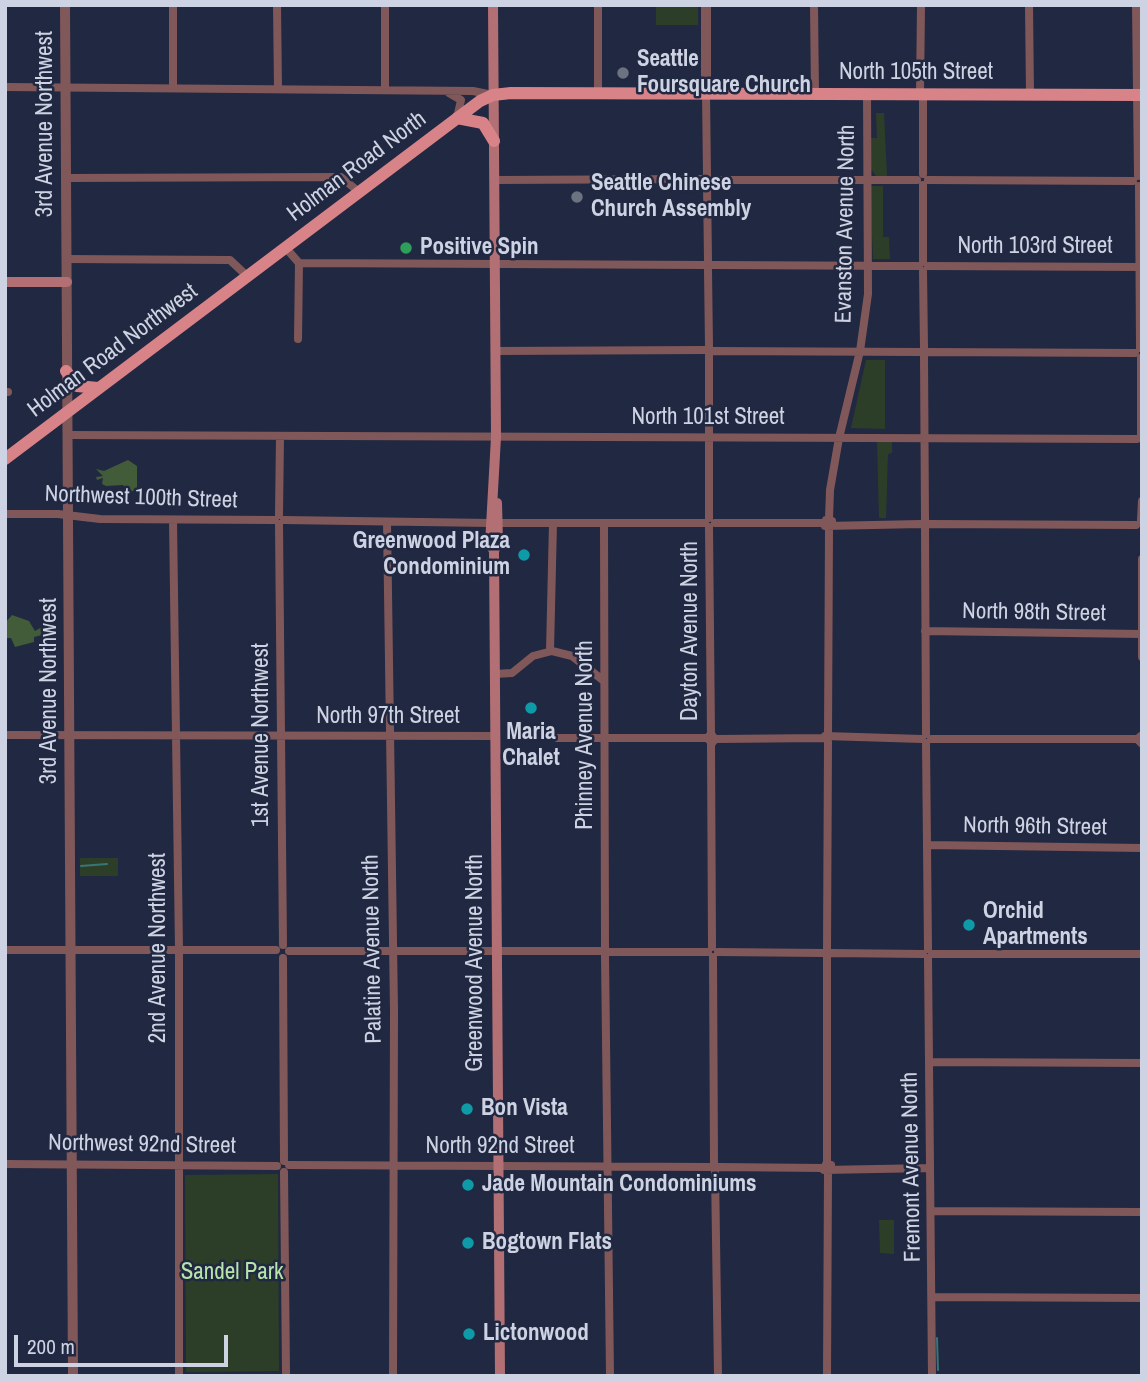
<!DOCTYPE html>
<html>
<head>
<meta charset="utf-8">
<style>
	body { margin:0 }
	#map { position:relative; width:1147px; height:1381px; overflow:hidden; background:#212841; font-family:"Archivo Narrow",sans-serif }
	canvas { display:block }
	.frame { position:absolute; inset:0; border:7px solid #ced3e3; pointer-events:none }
	.scale { position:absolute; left:14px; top:1335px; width:214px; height:32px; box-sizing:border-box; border:4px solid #ced3e3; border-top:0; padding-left:9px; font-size:21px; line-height:24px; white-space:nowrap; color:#ced3e3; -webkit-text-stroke:5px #212841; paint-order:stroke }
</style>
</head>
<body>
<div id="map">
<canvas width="1147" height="1381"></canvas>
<div class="frame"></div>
<div class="scale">200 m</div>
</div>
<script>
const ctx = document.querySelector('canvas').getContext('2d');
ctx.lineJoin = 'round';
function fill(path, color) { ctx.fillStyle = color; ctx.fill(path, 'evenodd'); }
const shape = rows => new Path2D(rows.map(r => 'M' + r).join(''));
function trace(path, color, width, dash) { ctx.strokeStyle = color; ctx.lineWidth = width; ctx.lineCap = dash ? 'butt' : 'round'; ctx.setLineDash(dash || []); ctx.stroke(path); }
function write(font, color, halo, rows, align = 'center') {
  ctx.font = font + ' "Archivo Narrow",sans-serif'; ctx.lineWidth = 5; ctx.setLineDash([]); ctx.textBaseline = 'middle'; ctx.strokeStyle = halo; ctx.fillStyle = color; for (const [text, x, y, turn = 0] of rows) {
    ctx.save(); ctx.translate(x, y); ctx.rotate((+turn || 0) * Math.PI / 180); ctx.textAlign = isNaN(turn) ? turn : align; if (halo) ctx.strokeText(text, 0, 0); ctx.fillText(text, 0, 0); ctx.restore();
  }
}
fill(shape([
	[656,5,698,5,698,25,656,25],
	[876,113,884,113,887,176,876,176,871,169,870,138,877,138],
	[870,186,883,186,883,237,889,237,890,259,873,259],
	[866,360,885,360,885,429,851,428],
	[877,442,892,442,892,453,888,454,886,518,879,518],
	[80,858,118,858,118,876,80,876],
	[278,1174,279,1371,186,1372,185,1175],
	[879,1220,894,1220,894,1254,880,1253]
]), '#2d3e28');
fill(shape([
	[128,460,137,466,137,489,131,492,123,485,106,486,102,484,103,478,97,480,96,477,103,476,96,469,104,471],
	[12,615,29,621,35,631,42,627,42,635,34,637,34,642,15,647,11,638,5,638,5,623]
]), '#425c3a');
trace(shape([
	[81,866,107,864],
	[937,1338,938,1370]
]), '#387575', 2);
trace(shape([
	[173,5,173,88],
	[277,5,278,89],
	[385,5,385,90],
	[814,5,815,94],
	[1029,5,1030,94],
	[1136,5,1138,176],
	[5,87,473,91,493,95],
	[449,93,461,100,457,118],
	[598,93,598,5],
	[706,93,707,176],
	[920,94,921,5],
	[923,174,923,94],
	[65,178,341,177,359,192],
	[494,180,703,179],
	[711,180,917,180],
	[928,180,1133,181],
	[707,184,708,261],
	[923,185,923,262],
	[1139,186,1140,348],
	[285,247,299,263,704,265],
	[66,259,230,260,247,276],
	[712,265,919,266],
	[928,266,1142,267],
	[708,270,709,347],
	[923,271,924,348],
	[298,339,299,263],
	[495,351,705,350],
	[713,351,920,352],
	[928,352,1135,353],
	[709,355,709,518],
	[924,356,925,520],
	[1141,358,1141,435],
	[5,392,8,392],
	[67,435,1137,439],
	[5,514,58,514,100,519,275,520],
	[279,515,280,436],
	[829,519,830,490,839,438,860,351,868,294,867,94],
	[173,520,179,950,179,1376],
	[284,520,490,523],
	[1141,520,1142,501],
	[832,521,826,520,825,526,921,524],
	[387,522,394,1011,393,1375],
	[498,523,705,523],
	[604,523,605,948],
	[715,523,824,523],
	[279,524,283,945],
	[929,524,1136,525],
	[709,527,711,734],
	[925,528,926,734],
	[1142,559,1142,657],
	[925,631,1142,634],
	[550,651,553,523],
	[495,674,512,673,533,656,552,651,572,656,604,681],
	[5,735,495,736],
	[828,735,829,528],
	[1142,735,1137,739,1142,744],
	[825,736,922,739],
	[557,738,707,738],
	[715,739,711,734,707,738,712,743,715,739,824,738],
	[931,739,1137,739],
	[711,743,712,947],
	[926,743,928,949],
	[928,845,1142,848],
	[5,950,276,950],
	[827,950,828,742],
	[289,951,601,951],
	[609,952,708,952],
	[718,952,823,953],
	[831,953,923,954],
	[932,954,1139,954],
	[605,956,610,1376],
	[713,957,714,1164],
	[827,957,827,1164],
	[283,958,284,1161],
	[928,958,932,1376],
	[930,1062,1142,1063],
	[5,1164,277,1166],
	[289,1165,711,1167],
	[831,1165,826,1164,824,1170,930,1168],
	[718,1167,823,1168],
	[715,1171,718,1376],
	[284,1172,286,1373],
	[932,1211,1141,1212],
	[932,1297,1142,1298],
	[827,1376,828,1172]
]), '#81585a', 8);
trace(shape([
	[65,5,73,1376],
	[706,5,706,93]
]), '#81585a', 10);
trace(shape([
	[493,5,496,437,490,544,494,551,500,1376],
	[5,282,67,282],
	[494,551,498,542,497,503]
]), '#b27074', 10);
trace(shape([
	[457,118,483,123,494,141],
	[66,371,77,386,98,388],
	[5,459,480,101,493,95,511,93,1142,95]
]), '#d88388', 12);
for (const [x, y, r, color] of [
	[623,73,7,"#6b7280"],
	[577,197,7,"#6b7280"],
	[406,248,7,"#2e9e5b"],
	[524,555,7,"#0f9aa8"],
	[531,708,7,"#0f9aa8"],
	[969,925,7,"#0f9aa8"],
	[467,1109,7,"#0f9aa8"],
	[468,1185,7,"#0f9aa8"],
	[468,1243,7,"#0f9aa8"],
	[469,1334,7,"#0f9aa8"]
]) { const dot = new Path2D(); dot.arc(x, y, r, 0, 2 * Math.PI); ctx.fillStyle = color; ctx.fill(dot); trace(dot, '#212841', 2.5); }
write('bold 23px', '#ced3e3', '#212841', [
	["Seattle",637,60],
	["Foursquare Church",637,86],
	["Seattle Chinese",591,184],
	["Church Assembly",591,210],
	["Positive Spin",420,248],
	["Greenwood Plaza",510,542,"right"],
	["Condominium",510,568,"right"],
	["Maria",531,733,"center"],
	["Chalet",531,759,"center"],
	["Orchid",983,912],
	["Apartments",983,938],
	["Bon Vista",481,1109],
	["Jade Mountain Condominiums",482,1185],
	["Bogtown Flats",482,1243],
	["Lictonwood",483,1334]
], 'left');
write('23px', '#ced3e3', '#212841', [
	["North 105th Street",916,73],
	["3rd Avenue Northwest",46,124,-90],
	["Holman Road North",357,167,-37],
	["Evanston Avenue North",846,224,-89],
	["North 103rd Street",1035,247],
	["Holman Road Northwest",113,351,-37],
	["North 101st Street",708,418],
	["Northwest 100th Street",141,498,2],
	["North 98th Street",1034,613,1],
	["Dayton Avenue North",691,631,-90],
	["3rd Avenue Northwest",50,691,-90],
	["North 97th Street",388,717],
	["1st Avenue Northwest",262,735,-90],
	["Phinney Avenue North",586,735,-90],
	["North 96th Street",1035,827,1],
	["2nd Avenue Northwest",159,948,-90],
	["Palatine Avenue North",373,949,-91],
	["Greenwood Avenue North",476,963,-90],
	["Northwest 92nd Street",142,1145,1],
	["North 92nd Street",500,1147],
	["Fremont Avenue North",912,1167,-91]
]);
write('23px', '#b6e4a9', '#212841', [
	["Sandel Park",232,1273]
]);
</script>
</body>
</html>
